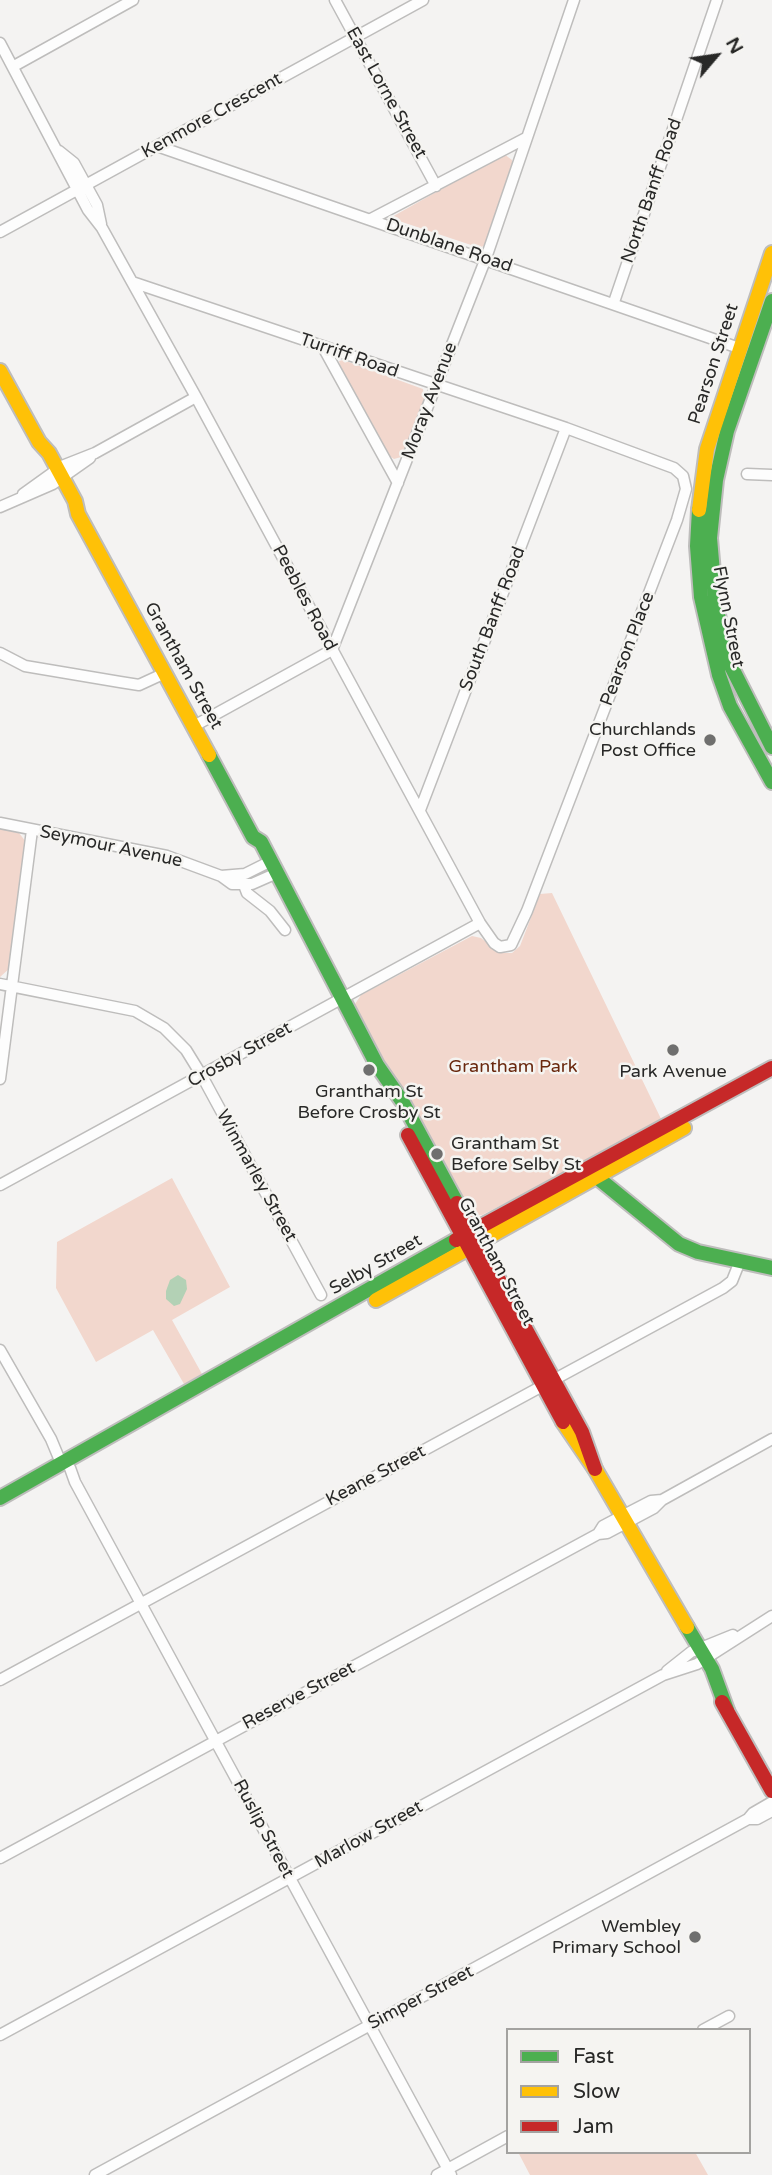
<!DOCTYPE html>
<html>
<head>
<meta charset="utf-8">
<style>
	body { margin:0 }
	#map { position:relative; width:772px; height:2175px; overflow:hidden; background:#f4f3f2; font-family:"Varela Round",sans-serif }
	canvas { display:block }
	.legend { position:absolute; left:506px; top:2028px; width:245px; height:126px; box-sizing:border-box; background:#f5f4f1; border:2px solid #a3a2a0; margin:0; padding:9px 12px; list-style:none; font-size:21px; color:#282827 }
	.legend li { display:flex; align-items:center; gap:14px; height:35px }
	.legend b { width:35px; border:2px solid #a3a2a0 }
	.north { position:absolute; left:681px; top:21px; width:70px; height:70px; -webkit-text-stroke:5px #f5f4f1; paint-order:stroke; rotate:61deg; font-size:19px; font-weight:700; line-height:28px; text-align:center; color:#282827 }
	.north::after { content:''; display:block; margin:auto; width:24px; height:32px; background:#282827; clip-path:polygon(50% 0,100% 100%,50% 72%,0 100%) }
</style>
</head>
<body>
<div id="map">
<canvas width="772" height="2175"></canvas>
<ul class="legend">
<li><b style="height:9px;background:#4caf50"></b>Fast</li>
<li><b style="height:9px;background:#ffc107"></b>Slow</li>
<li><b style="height:9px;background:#c62828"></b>Jam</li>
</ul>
<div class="north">N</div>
</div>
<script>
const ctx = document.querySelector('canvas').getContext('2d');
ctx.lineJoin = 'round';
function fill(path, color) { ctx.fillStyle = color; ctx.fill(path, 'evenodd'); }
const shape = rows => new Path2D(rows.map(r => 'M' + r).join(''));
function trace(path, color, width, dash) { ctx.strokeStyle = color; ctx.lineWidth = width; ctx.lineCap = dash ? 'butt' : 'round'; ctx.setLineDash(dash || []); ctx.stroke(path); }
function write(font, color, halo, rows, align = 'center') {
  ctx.font = font + ' "Varela Round",sans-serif'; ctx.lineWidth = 5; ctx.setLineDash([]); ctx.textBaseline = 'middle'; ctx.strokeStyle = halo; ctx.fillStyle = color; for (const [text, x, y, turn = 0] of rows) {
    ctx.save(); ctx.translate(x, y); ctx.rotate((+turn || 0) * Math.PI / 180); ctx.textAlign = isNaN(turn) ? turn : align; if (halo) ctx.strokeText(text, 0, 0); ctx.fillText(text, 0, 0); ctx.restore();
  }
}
fill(shape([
	[504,154,512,160,512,167,485,245,480,248,390,218],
	[343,360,423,389,425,401,401,457,394,459,388,455,340,365,339,361],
	[0,829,19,833,26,842,10,968,0,977],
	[552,893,663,1123,482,1215,472,1216,357,1013,355,1004,361,995,472,936,481,938,500,953,512,953,520,946,540,894],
	[172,1178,230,1287,172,1320,202,1374,184,1384,153,1330,96,1362,56,1288,57,1242],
	[518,2152,695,2152,708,2175,530,2175]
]), '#f2d7cd');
fill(shape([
	[178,1275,186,1280,187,1289,180,1304,174,1306,166,1299,166,1291,170,1280]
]), '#b3d1b5');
const street = shape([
	[335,0,436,186],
	[0,43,88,210,102,228,132,282,196,397,480,923,494,943,500,947,511,945,527,911,677,520,686,489,683,476,674,468,566,428,132,282],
	[14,66,133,0],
	[157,146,739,348],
	[59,151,74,163,97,205,101,224],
	[371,219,526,138],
	[0,232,423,0],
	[614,302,717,0],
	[323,347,398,483],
	[747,474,772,475],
	[23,494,62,466,95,453,196,397],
	[0,507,53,484,90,458],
	[0,653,25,666,120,682,139,685,165,673],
	[194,726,332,650,486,258,574,0],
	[420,810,566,428],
	[0,823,167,856,221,876,232,884,252,884,277,873],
	[221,876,245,874,271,861],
	[244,885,247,893,270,911,285,930],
	[0,984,135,1011,164,1028,186,1050,202,1076,321,1295],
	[0,1079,32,830],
	[0,1185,480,923],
	[0,1350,51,1439,61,1463],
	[70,1468,75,1482,451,2175],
	[598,1534,607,1533,654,1508,662,1500,772,1439],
	[667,1671,691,1652,733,1635],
	[0,1680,723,1288,732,1281,740,1261],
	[748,1819,757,1819,772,1811],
	[0,1858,598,1534,603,1526,622,1516,651,1501,662,1500],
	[703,2030,729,2016],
	[0,2035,663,1675,697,1664,772,1616],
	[95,2175,748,1819,753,1813,772,1802],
	[437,2175,508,2136]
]);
const fast = shape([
	[772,301,727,431,716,480,710,538,716,607,730,664,772,747],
	[699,510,697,546,701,597,719,675,730,706,772,782],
	[209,755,253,837,261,842,377,1065,402,1101,457,1203],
	[593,1170,598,1178,679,1244,698,1252,772,1268],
	[0,1498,456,1240],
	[687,1627,712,1669,727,1710]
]);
const slow = shape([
	[0,371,39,442,49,453,75,501,78,514,209,755],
	[699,510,707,449,772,253],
	[376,1300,684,1128],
	[563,1422,595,1469,687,1627]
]);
const jam = shape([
	[408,1135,563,1422],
	[457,1203,582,1432,595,1469],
	[456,1240,772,1068],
	[722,1702,772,1791]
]);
trace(street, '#bebdbc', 13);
trace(fast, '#bebdbc', 18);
trace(slow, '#bebdbc', 18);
trace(jam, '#bebdbc', 18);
trace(street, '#fdfdfd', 10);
trace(fast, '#4caf50', 14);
trace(slow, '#ffc107', 14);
trace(jam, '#c62828', 14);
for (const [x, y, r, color] of [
	[710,740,7,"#6f6f6e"],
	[673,1050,7,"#6f6f6e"],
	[369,1070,7,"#6f6f6e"],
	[437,1154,7,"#6f6f6e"],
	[695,1937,7,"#6f6f6e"]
]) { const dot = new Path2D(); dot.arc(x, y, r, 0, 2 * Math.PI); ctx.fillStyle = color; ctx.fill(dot); trace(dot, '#f5f4f1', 2.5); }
write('18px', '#282827', '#f5f4f1', [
	["East Lorne Street",386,93,61],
	["Kenmore Crescent",212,116,-29],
	["North Banff Road",652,191,-71],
	["Dunblane Road",449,246,19],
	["Turriff Road",349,356,19],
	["Pearson Street",714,364,-72],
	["Moray Avenue",430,401,-69],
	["Peebles Road",304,598,62],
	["Flynn Street",728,617,79],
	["South Banff Road",493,619,-69],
	["Pearson Place",628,649,-69],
	["Grantham Street",183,666,61],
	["Seymour Avenue",111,847,12],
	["Crosby Street",240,1055,-29],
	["Winmarley Street",256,1176,61],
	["Grantham Street",496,1262,62],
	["Selby Street",376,1265,-30],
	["Keane Street",376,1476,-28],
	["Reserve Street",299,1696,-28],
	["Ruslip Street",263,1829,62],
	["Marlow Street",369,1835,-29],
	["Simper Street",421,1998,-28]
]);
write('18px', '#282827', '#f5f4f1', [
	["Churchlands",696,730],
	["Post Office",696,751],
	["Park Avenue",673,1072,"center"],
	["Grantham St",369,1092,"center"],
	["Before Crosby St",369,1113,"center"],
	["Grantham St",451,1144,"left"],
	["Before Selby St",451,1165,"left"],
	["Wembley",681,1927],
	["Primary School",681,1948]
], 'right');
write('18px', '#69280e', '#f5f4f1', [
	["Grantham Park",513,1067]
]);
</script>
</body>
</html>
